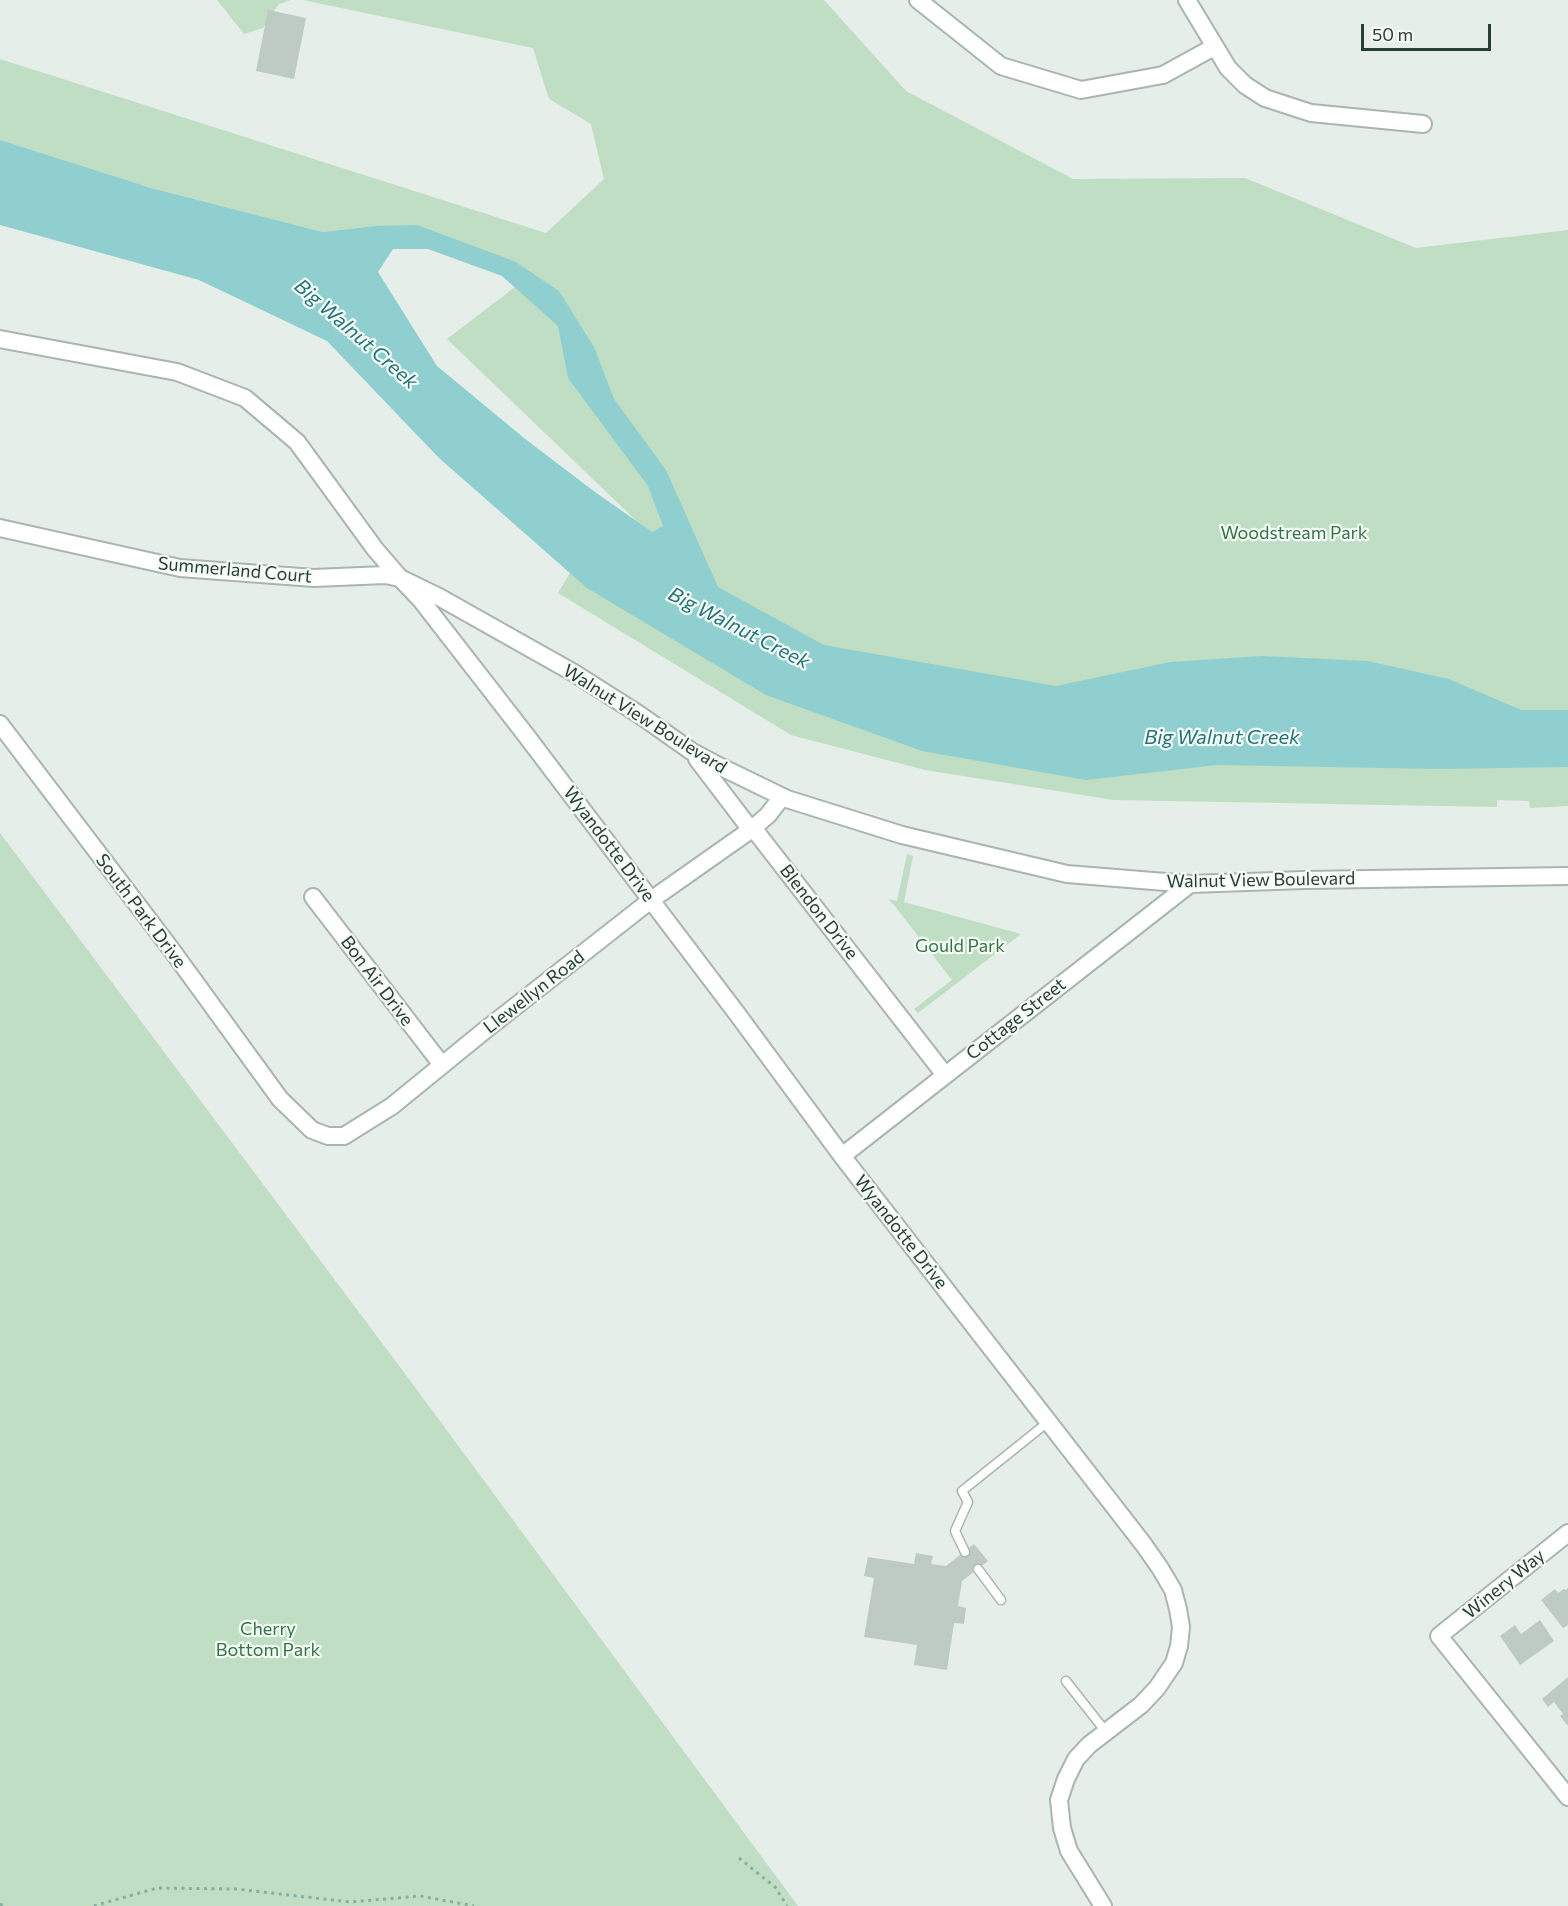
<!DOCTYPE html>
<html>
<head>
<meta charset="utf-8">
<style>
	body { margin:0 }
	#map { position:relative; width:1568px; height:1906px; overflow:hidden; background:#e5eee9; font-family:Commissioner,sans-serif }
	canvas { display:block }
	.scale { position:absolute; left:1361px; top:24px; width:130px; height:27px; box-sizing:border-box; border:3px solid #253f34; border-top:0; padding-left:8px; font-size:18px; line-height:21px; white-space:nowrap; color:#253f34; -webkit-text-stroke:4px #f6faf7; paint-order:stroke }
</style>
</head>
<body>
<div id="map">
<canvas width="1568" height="1906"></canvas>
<div class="scale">50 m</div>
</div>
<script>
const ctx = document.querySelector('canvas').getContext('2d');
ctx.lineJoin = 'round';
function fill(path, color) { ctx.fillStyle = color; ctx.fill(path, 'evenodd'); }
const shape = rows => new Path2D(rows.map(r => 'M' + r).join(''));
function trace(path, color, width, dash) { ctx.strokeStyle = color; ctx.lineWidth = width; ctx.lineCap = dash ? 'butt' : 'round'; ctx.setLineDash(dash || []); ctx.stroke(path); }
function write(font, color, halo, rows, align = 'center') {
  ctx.font = font + ' Commissioner,sans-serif'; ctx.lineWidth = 4.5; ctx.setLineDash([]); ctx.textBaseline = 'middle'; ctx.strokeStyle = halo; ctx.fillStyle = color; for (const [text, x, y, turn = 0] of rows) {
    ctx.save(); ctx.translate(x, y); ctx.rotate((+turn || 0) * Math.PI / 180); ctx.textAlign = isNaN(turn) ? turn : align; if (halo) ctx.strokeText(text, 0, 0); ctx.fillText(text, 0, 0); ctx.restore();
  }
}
fill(shape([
	[217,0,291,0,279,4,263,28,244,34],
	[303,0,824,0,906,91,1073,179,1245,178,1416,248,1568,230,1568,806,1530,808,1529,801,1497,800,1497,807,1114,800,925,770,791,735,558,593,601,520,648,532,447,339,532,274,417,226,374,226,323,232,151,188,32,152,0,140,0,59,546,233,604,179,591,124,549,99,533,48],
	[0,833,403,1371,798,1906,0,1906],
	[907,854,913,856,904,902,1021,934,918,1013,914,1009,952,980,894,905,888,899,897,901]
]), '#bfdec3');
fill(shape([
	[0,140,151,188,323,232,374,226,417,225,514,261,559,291,594,347,614,399,666,470,718,587,824,645,1056,686,1170,662,1262,656,1367,661,1449,679,1521,710,1568,710,1568,767,1439,769,1217,765,1086,780,922,751,766,695,587,588,439,458,327,341,199,280,0,225],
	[393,249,428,249,502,276,558,326,568,378,648,486,663,526,652,532,595,492,524,438,437,366,378,272]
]), '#90cfd0');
fill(shape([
	[268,10,306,18,294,79,256,71],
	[974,1544,988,1561,962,1581,958,1606,966,1608,964,1624,954,1623,947,1670,914,1665,917,1645,864,1637,874,1578,864,1576,868,1557,914,1564,916,1553,933,1556,931,1564,946,1566],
	[1568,1588,1568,1625,1563,1628,1541,1600,1555,1589,1558,1593,1564,1589,1566,1590],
	[1540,1620,1554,1641,1520,1665,1500,1636,1515,1625,1521,1634],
	[1568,1677,1568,1726,1560,1716,1563,1714,1554,1702,1548,1707,1542,1699]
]), '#bdcbc4');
const lane = shape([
	[965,1552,955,1531,968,1502,962,1491,1048,1422],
	[978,1569,1001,1600],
	[1066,1681,1106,1732]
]);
const street = shape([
	[918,0,1001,66,1081,90,1163,75,1214,47],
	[1187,0,1228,68,1245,85,1265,98,1311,113,1423,124],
	[0,339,177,372,245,398,297,442,375,549,400,578,439,597,574,673,640,715,691,751,717,765,787,799,902,835,1067,874,1190,884,1304,880,1568,876],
	[0,528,180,568,314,578,385,575,400,578,421,600,525,734,738,1015,842,1156,1144,1545,1160,1568,1173,1590,1178,1609,1181,1627,1179,1646,1174,1663,1157,1688,1141,1705,1089,1745,1076,1759,1066,1779,1059,1800,1062,1828,1069,1851,1103,1906],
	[0,724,171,949,280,1099,312,1130,328,1136,344,1136,392,1106,484,1031,651,900,752,829,768,815,782,797],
	[697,759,748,826,757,833,945,1075],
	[313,897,442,1065],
	[842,1156,1190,884],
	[1568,1533,1439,1636,1568,1797]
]);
trace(lane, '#a8b6af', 11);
trace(street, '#a8b6af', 20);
trace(shape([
	[739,1858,775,1887,787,1906],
	[0,1904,4,1906],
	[94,1906,157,1888,236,1889,350,1902,420,1896,474,1906]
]), '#87b09e', 3, [3, 4.5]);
trace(lane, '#fff', 8);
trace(street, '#fff', 16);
write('18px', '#307542', '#f6faf7', [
	["Woodstream Park",1294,533],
	["Gould Park",960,946],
	["Cherry",268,1629],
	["Bottom Park",268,1650]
]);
write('18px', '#253f34', '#f6faf7', [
	["Summerland Court",235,570,5],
	["Walnut View Boulevard",645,719,32],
	["Wyandotte Drive",609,844,53],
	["Walnut View Boulevard",1261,880,-1],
	["South Park Drive",141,911,53],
	["Blendon Drive",819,912,52],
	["Bon Air Drive",377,981,53],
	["Llewellyn Road",534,992,-38],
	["Cottage Street",1016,1019,-38],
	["Wyandotte Drive",901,1232,52],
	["Winery Way",1504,1584,-39]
]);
write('italic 20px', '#207679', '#f6faf7', [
	["Big Walnut Creek",356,334,41],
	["Big Walnut Creek",739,628,27],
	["Big Walnut Creek",1222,737]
]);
</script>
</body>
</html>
